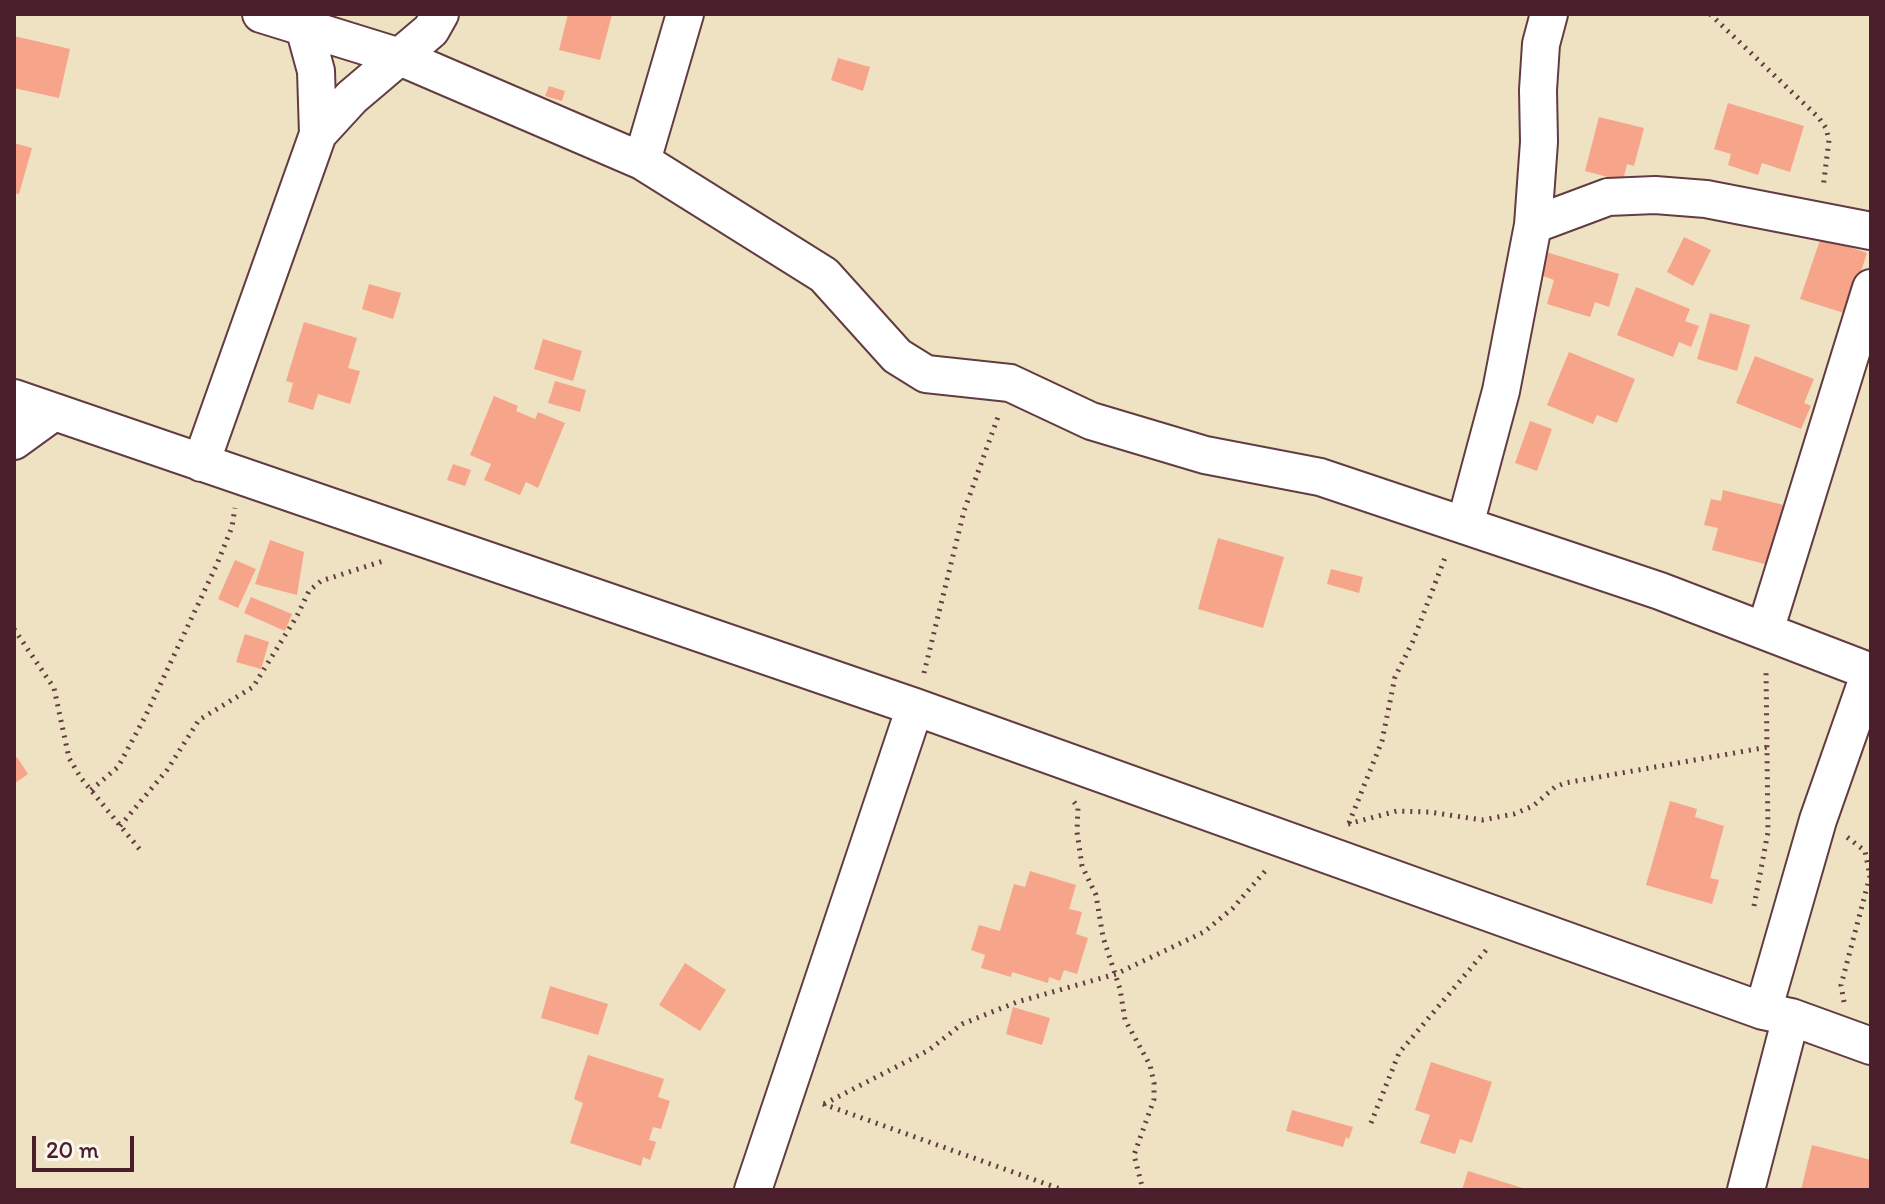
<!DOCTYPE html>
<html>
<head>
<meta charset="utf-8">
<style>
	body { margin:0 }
	#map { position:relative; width:1885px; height:1204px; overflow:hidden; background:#eee2c3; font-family:Itim,sans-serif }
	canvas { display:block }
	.frame { position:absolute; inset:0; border:16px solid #4a1f2b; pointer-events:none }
	.scale { position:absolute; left:32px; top:1136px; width:102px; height:36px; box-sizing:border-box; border:4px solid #4a1f2b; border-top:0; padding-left:10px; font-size:24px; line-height:28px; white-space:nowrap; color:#4a1f2b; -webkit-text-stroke:6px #fbf7ec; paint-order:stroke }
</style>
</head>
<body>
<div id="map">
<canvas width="1885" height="1204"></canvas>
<div class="frame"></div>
<div class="scale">20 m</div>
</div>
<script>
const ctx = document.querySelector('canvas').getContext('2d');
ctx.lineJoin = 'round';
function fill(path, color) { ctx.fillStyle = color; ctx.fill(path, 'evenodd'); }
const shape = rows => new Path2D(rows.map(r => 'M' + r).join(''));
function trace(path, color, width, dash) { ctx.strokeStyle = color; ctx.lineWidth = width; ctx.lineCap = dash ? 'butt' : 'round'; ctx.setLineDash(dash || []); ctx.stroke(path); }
fill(shape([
	[568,14,612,15,600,60,559,50],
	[14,36,70,49,59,98,14,88],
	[838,58,870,67,863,91,831,80],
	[549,86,565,91,562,101,545,96],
	[1728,103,1804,126,1790,172,1762,163,1758,175,1728,165,1731,154,1714,149],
	[1599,117,1644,128,1634,166,1627,164,1623,181,1585,171],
	[14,143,32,148,19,194,14,193],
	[1684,237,1711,250,1693,286,1667,272],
	[1821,237,1867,253,1847,314,1800,299],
	[1546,252,1619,274,1609,307,1595,302,1590,317,1547,304,1554,280,1538,274],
	[369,284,401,293,393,319,362,309],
	[1636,287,1690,309,1685,321,1699,326,1691,347,1679,342,1673,357,1617,335],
	[1710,313,1750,325,1737,371,1697,359],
	[304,322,357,338,348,368,360,371,350,404,318,394,313,410,288,402,293,383,286,381],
	[543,339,582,351,573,381,534,369],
	[1569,352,1635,379,1617,423,1597,415,1593,424,1547,405],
	[1755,356,1814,379,1804,403,1811,406,1801,429,1736,403],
	[555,381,586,390,580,412,548,403],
	[494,396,518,406,516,411,535,419,538,412,565,423,538,488,526,482,520,495,484,480,491,464,470,455],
	[1530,421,1552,429,1537,471,1515,463],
	[453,464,471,470,465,486,447,480],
	[1723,490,1788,506,1772,566,1712,550,1718,528,1704,525,1711,499,1721,501],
	[1218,538,1284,557,1263,628,1198,609],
	[270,540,304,552,297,595,255,584],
	[235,560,256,569,238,608,218,599],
	[1331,569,1363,577,1359,593,1327,584],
	[251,597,292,614,285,631,244,613],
	[245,634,269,642,261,669,236,662],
	[17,757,28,774,14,784,14,759],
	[1670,801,1697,809,1695,817,1724,826,1710,878,1719,880,1712,904,1646,885],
	[1030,871,1076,885,1069,909,1082,912,1076,934,1088,938,1077,974,1064,970,1060,981,1049,977,1048,983,1012,972,1011,977,981,968,985,955,971,950,979,925,1000,931,1014,884,1025,887],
	[685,963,726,990,700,1031,659,1005],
	[550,986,608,1004,598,1035,541,1018],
	[1013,1007,1050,1018,1042,1045,1006,1034],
	[588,1055,664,1079,658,1097,670,1101,661,1129,653,1127,649,1140,656,1142,650,1160,643,1157,641,1166,570,1143,583,1103,574,1099],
	[1431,1062,1492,1082,1472,1143,1460,1139,1455,1154,1420,1143,1430,1115,1415,1110],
	[1292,1110,1353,1127,1349,1139,1346,1137,1343,1147,1286,1131],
	[1812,1145,1871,1160,1871,1190,1801,1190],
	[1468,1171,1526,1189,1526,1190,1462,1190]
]), '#f6a58b');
const street = shape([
	[261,14,400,57,642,161,824,275,897,356,926,374,1010,383,1091,421,1205,455,1320,477,1660,591,1871,672],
	[304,27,316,71,318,134],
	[642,161,685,14],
	[1533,225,1608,197,1655,195,1706,199,1871,231],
	[14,398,915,707,1763,1011,1791,1017,1871,1046],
	[14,441,54,412],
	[201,463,318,134,352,97,431,30,440,14],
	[1465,525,1501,391,1533,225,1539,142,1538,90,1541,44,1549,14],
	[1765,631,1871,288],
	[1763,1011,1818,820,1870,672],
	[753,1190,915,707],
	[1746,1190,1791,1017]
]);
trace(street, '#633c42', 40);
trace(shape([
	[1710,14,1819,118,1826,128,1829,140,1823,188],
	[14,629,54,688,69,758,81,778,141,851],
	[924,673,964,511,999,414],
	[91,790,118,767,145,717,217,564,232,527,235,508],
	[1074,802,1078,807,1077,832,1082,866,1096,895,1103,937,1120,989,1125,1020,1150,1065,1154,1083,1154,1099,1134,1155,1143,1190],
	[1349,823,1382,741,1395,677,1413,641,1446,555],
	[1348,824,1397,811,1429,812,1482,820,1514,814,1533,806,1555,787,1565,783,1768,747],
	[120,826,167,770,199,720,253,687,297,616,309,591,321,581,383,561],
	[1754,906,1768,832,1766,669],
	[1844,1002,1841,985,1870,876,1865,851,1847,837],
	[823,1104,1063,1190],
	[824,1104,929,1050,962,1024,1017,1002,1116,974,1204,932,1233,908,1266,870],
	[1371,1123,1399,1053,1487,949]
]), '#633c42', 5, [2, 6]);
trace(street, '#fff', 36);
</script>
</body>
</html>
